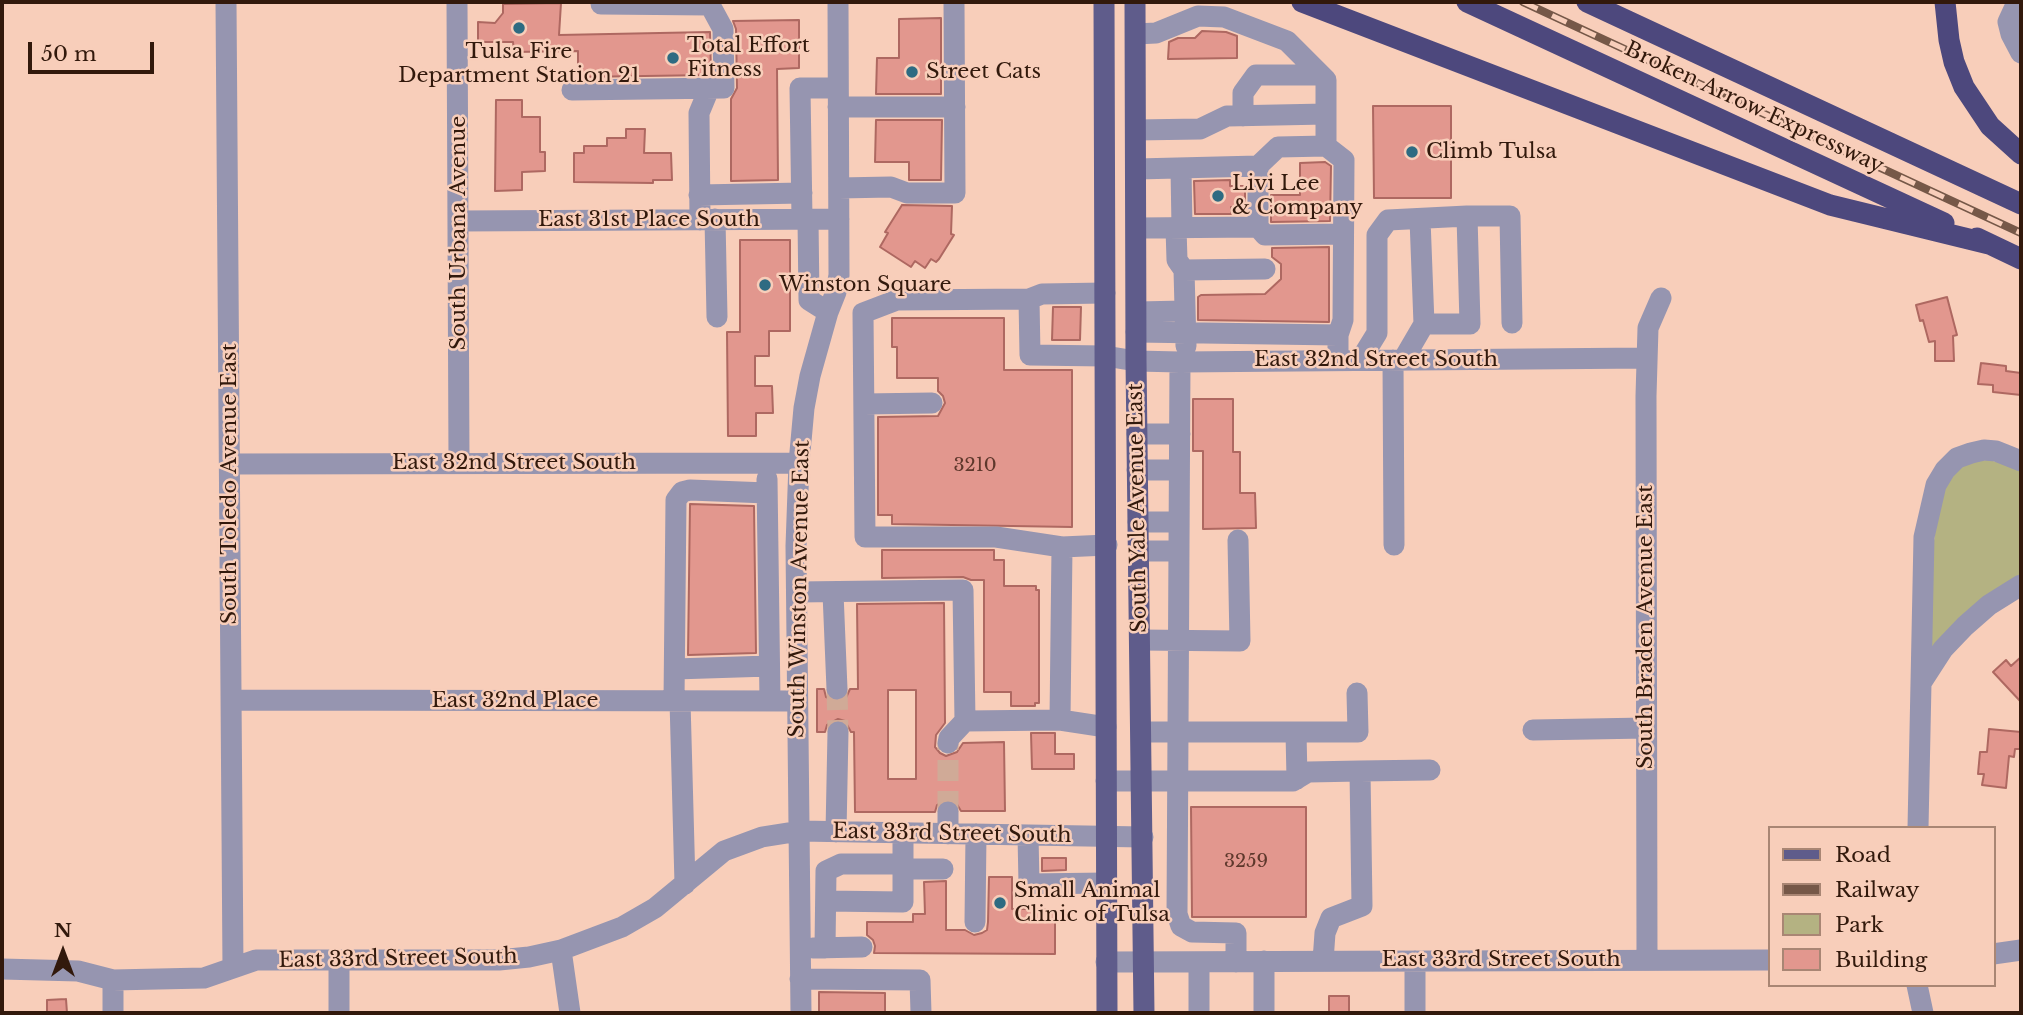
<!DOCTYPE html>
<html>
<head>
<meta charset="utf-8">
<style>
	body { margin:0 }
	#map { position:relative; width:2023px; height:1015px; overflow:hidden; background:#f8ceba; font-family:"Libre Baskerville",serif }
	canvas { display:block }
	.frame { position:absolute; inset:0; border:4px solid #32190c; pointer-events:none }
	.legend { position:absolute; left:1768px; top:826px; width:228px; height:161px; box-sizing:border-box; background:#f8ceba; border:2px solid #a98674; margin:0; padding:9px 12px; list-style:none; font-size:21px; color:#32190c }
	.legend li { display:flex; align-items:center; gap:14px; height:35px }
	.legend b { width:35px; border:2px solid #a98674 }
	.north { position:absolute; left:28px; top:917px; width:70px; height:70px; -webkit-text-stroke:5px #f8ceba; paint-order:stroke; rotate:0deg; font-size:19px; font-weight:700; line-height:28px; text-align:center; color:#32190c }
	.north::after { content:''; display:block; margin:auto; width:24px; height:32px; background:#32190c; clip-path:polygon(50% 0,100% 100%,50% 72%,0 100%) }
	.scale { position:absolute; left:28px; top:42px; width:126px; height:32px; box-sizing:border-box; border:4px solid #32190c; border-top:0; padding-left:9px; font-size:21px; line-height:24px; white-space:nowrap; color:#32190c; -webkit-text-stroke:5px #f8ceba; paint-order:stroke }
</style>
</head>
<body>
<div id="map">
<canvas width="2023" height="1015"></canvas>
<div class="frame"></div>
<ul class="legend">
<li><b style="height:9px;background:#5f5c8b"></b>Road</li>
<li><b style="height:9px;background:#765848"></b>Railway</li>
<li><b style="height:19px;background:#b4b282"></b>Park</li>
<li><b style="height:19px;background:#e2978e"></b>Building</li>
</ul>
<div class="north">N</div>
<div class="scale">50 m</div>
</div>
<script>
const ctx = document.querySelector('canvas').getContext('2d');
ctx.lineJoin = 'round';
function fill(path, color) { ctx.fillStyle = color; ctx.fill(path, 'evenodd'); }
const shape = rows => new Path2D(rows.map(r => 'M' + r).join(''));
function trace(path, color, width, dash) { ctx.strokeStyle = color; ctx.lineWidth = width; ctx.lineCap = dash ? 'butt' : 'round'; ctx.setLineDash(dash || []); ctx.stroke(path); }
function write(font, color, halo, rows, align = 'center') {
  ctx.font = font + ' "Libre Baskerville",serif'; ctx.lineWidth = 5; ctx.setLineDash([]); ctx.textBaseline = 'middle'; ctx.strokeStyle = halo; ctx.fillStyle = color; for (const [text, x, y, turn = 0] of rows) {
    ctx.save(); ctx.translate(x, y); ctx.rotate((+turn || 0) * Math.PI / 180); ctx.textAlign = isNaN(turn) ? turn : align; if (halo) ctx.strokeText(text, 0, 0); ctx.fillText(text, 0, 0); ctx.restore();
  }
}
fill(shape([
	[1988,460,2007,464,2021,471,2021,576,1931,651,1931,567,1937,514,1947,483,1958,469,1972,461]
]), '#b4b282');
const building = shape([
	[561,3,559,35,710,32,711,75,578,77,578,51,514,52,513,42,478,42,478,22,495,23,503,13,503,4,561,3],
	[941,18,941,94,876,94,877,58,899,58,899,19,941,18],
	[799,20,799,68,777,69,778,180,731,181,731,99,737,88,736,29,733,21,799,20],
	[1202,31,1226,32,1237,36,1237,58,1168,59,1169,42,1178,38,1195,38,1202,31],
	[496,100,522,100,522,117,540,117,540,152,545,152,545,171,522,172,522,190,495,191,496,100],
	[1373,106,1451,106,1451,198,1374,198,1373,106],
	[876,120,942,120,941,180,909,180,909,162,875,162,876,120],
	[626,129,645,129,644,153,671,153,672,180,653,180,653,183,574,182,574,153,584,153,584,146,607,146,607,138,626,138,626,129],
	[1325,162,1331,166,1330,221,1271,222,1271,195,1300,195,1300,163,1325,162],
	[1230,180,1230,186,1245,186,1245,207,1231,207,1231,214,1195,214,1194,181,1230,180],
	[902,205,952,206,951,234,954,235,939,259,936,262,931,259,925,268,915,261,911,267,880,247,888,233,885,232,902,205],
	[740,240,790,240,790,331,769,331,769,356,755,356,755,386,772,386,773,413,756,413,756,436,728,436,727,332,740,332,740,240],
	[1329,247,1329,322,1198,320,1198,297,1201,295,1265,294,1281,279,1281,264,1272,257,1272,248,1329,247],
	[1947,297,1957,335,1953,336,1954,361,1935,361,1935,341,1929,342,1923,320,1920,321,1916,305,1947,297],
	[1053,307,1081,307,1080,340,1052,340,1053,307],
	[892,318,1004,318,1004,370,1072,370,1072,527,892,524,892,515,878,515,878,417,938,416,945,403,943,396,938,391,938,378,897,378,897,347,892,347,892,318],
	[1981,363,2006,366,2006,371,2021,373,2021,395,1993,392,1993,385,1978,384,1981,363],
	[1193,399,1233,399,1233,452,1240,452,1240,493,1255,493,1256,528,1203,529,1203,451,1193,451,1193,399],
	[690,504,754,506,756,653,688,655,690,504],
	[882,550,994,550,994,560,1004,560,1004,586,1036,586,1036,590,1039,590,1039,703,1035,703,1035,706,1011,706,1011,692,984,692,984,580,971,580,963,577,882,578,882,550],
	[944,603,945,723,936,735,935,747,940,753,946,756,957,752,963,743,1004,742,1005,811,961,811,955,801,947,799,937,805,935,812,855,812,854,732,851,732,845,721,838,719,827,725,825,732,817,732,817,689,824,689,826,697,837,702,845,700,850,689,858,689,857,604,944,603],
	[888,690,916,690,916,779,888,779,888,690],
	[2021,657,2021,702,1993,672,2006,660,2011,666,2021,657],
	[1989,729,2021,732,2021,749,2015,749,2014,757,2009,756,2006,788,1982,785,1984,774,1978,774,1980,752,1987,752,1989,729],
	[1031,733,1055,733,1055,754,1074,754,1074,769,1032,769,1031,733],
	[1191,807,1306,807,1306,917,1192,917,1191,807],
	[1042,858,1066,858,1066,870,1042,871,1042,858],
	[989,877,1012,877,1012,909,1055,909,1055,954,874,953,875,946,873,940,867,935,867,922,913,922,913,914,925,914,924,882,946,881,946,930,965,930,974,935,982,933,987,930,988,922,989,877],
	[819,992,885,993,885,1013,819,1013,819,992],
	[1329,996,1349,996,1349,1013,1329,1013,1329,996],
	[66,999,67,1013,47,1013,47,1000,66,999]
]);
fill(building, '#e2978e');
trace(building, '#ae6861', 2);
trace(shape([
	[837,689,838,732],
	[948,812,948,743]
]), '#d0aa97', 21, [21, 10]);
trace(shape([
	[226,2,233,966],
	[457,2,459,463],
	[601,2,601,4,710,5,710,2],
	[2021,8,2014,9,2008,22,2011,34,2021,53],
	[1136,34,1156,33,1198,16,1224,17,1287,41,1326,80,1326,114],
	[572,90,724,88,723,29,710,5],
	[838,107,955,107],
	[1243,116,1243,93,1256,75,1320,75],
	[1136,130,1200,129,1227,116,1326,114,1326,146,1344,160,1343,320,1338,335,1338,359],
	[1258,166,1258,227,1265,235,1343,234],
	[1181,168,1182,228],
	[1137,169,1258,166,1278,147,1326,146],
	[839,188,891,187,907,193,955,193,954,2],
	[699,195,802,193],
	[1467,216,1510,216,1512,323],
	[715,219,717,317],
	[802,219,800,88,838,88],
	[808,219,809,300,828,312],
	[700,220,699,113,709,89],
	[460,221,839,219],
	[1137,228,1258,227],
	[1176,228,1177,260,1184,270],
	[1105,293,1042,294,1029,299,897,300,863,313,865,537,996,537,1062,547,1107,545],
	[1029,299,1030,355,1105,356,1136,361,1180,362,1646,358],
	[1137,312,1185,311],
	[1136,332,1338,335],
	[1186,346,1184,270,1265,269],
	[1361,359,1377,333,1377,235,1388,220,1467,216,1470,324,1424,324],
	[1393,360,1394,545],
	[1403,360,1424,324,1420,219],
	[1180,362,1177,914,1181,926,1192,932,1236,933,1236,962],
	[864,404,932,403],
	[1137,434,1180,434],
	[230,464,799,463],
	[1137,470,1179,470],
	[767,479,770,701],
	[1138,522,1179,522],
	[1062,547,1060,720,1106,727],
	[1138,551,1179,551],
	[797,592,963,590,965,721,1060,720],
	[833,593,837,689],
	[1140,640,1240,641,1238,540],
	[675,669,769,666],
	[1921,683,1924,537,1936,485,1945,470,1957,458,1971,453,1984,450,1996,451,2021,461],
	[232,700,797,701],
	[674,701,676,500,682,492,690,490,767,493],
	[680,701,685,884],
	[1533,730,1646,728],
	[1142,732,1358,732,1357,693],
	[1296,732,1297,779],
	[948,743,949,738,965,721],
	[1106,781,1293,781,1308,772,1360,771],
	[948,812,948,834],
	[1918,828,1921,683,1943,649,1965,626,1989,605,2021,585],
	[836,832,838,732],
	[1028,835,1029,884,1106,883],
	[902,869,943,869],
	[826,901,903,902,903,833],
	[975,922,976,834],
	[813,948,862,947],
	[825,948,826,871,841,864,903,864],
	[561,950,570,1013],
	[1993,954,2021,950],
	[1647,959,1646,396,1648,328,1661,298],
	[339,961,339,1013],
	[1323,961,1325,933,1331,918,1362,906,1360,771,1430,770],
	[1415,961,1415,1013],
	[1106,962,1769,960],
	[1199,962,1199,1013],
	[2,969,78,971,113,980,204,978,256,960,499,960,529,957,561,950,622,927,655,908,724,851,762,837,800,831,1143,837],
	[800,979,920,980,921,1013],
	[113,980,113,1013],
	[1917,985,1923,1013],
	[801,1013,796,546,799,463,804,408,810,376,828,312,836,292,839,275,838,2],
	[1264,1013,1264,961]
]), '#9695b0', 21);
trace(shape([
	[1104,2,1107,1013],
	[1135,2,1136,361,1144,1013]
]), '#5f5c8b', 21);
trace(shape([
	[1302,2,1830,205,1989,244],
	[1467,2,1944,223],
	[1587,2,2021,204],
	[1945,2,1949,40,1954,62,1964,87,1990,126,2021,154],
	[1977,238,2021,259]
]), '#4d487d', 21);
const rail = shape([
	[1523,2,2021,233]
]);
trace(rail, '#765848', 8);
trace(rail, '#f8ceba', 5, [16]);
for (const [x, y, r, color] of [
	[519,28,7,"#2e6b82"],
	[673,58,7,"#2e6b82"],
	[912,72,7,"#2e6b82"],
	[1412,152,7,"#2e6b82"],
	[1218,196,7,"#2e6b82"],
	[765,285,7,"#2e6b82"],
	[1000,903,7,"#2e6b82"]
]) { const dot = new Path2D(); dot.arc(x, y, r, 0, 2 * Math.PI); ctx.fillStyle = color; ctx.fill(dot); trace(dot, '#f8ceba', 2.5); }
write('18px', '#5e382c', null, [
	["3210",975,466],
	["3259",1246,862]
]);
write('21px', '#32190c', '#f8ceba', [
	["Total Effort",687,46],
	["Fitness",687,70],
	["Tulsa Fire",519,52,"center"],
	["Department Station 21",519,76,"center"],
	["Street Cats",926,72],
	["Climb Tulsa",1426,152],
	["Livi Lee",1232,184],
	["& Company",1232,208],
	["Winston Square",779,285],
	["Small Animal",1014,891],
	["Clinic of Tulsa",1014,915]
], 'left');
write('21px', '#32190c', '#f8ceba', [
	["Broken Arrow Expressway",1754,108,25],
	["East 31st Place South",649,220],
	["South Urbana Avenue",459,233,-90],
	["East 32nd Street South",1376,360],
	["East 32nd Street South",514,463],
	["South Toledo Avenue East",230,484,-90],
	["South Yale Avenue East",1138,508,-91],
	["South Winston Avenue East",800,589,-89],
	["South Braden Avenue East",1646,627,-90],
	["East 32nd Place",515,701],
	["East 33rd Street South",952,834,1],
	["East 33rd Street South",398,959,-1],
	["East 33rd Street South",1501,960]
]);
</script>
</body>
</html>
